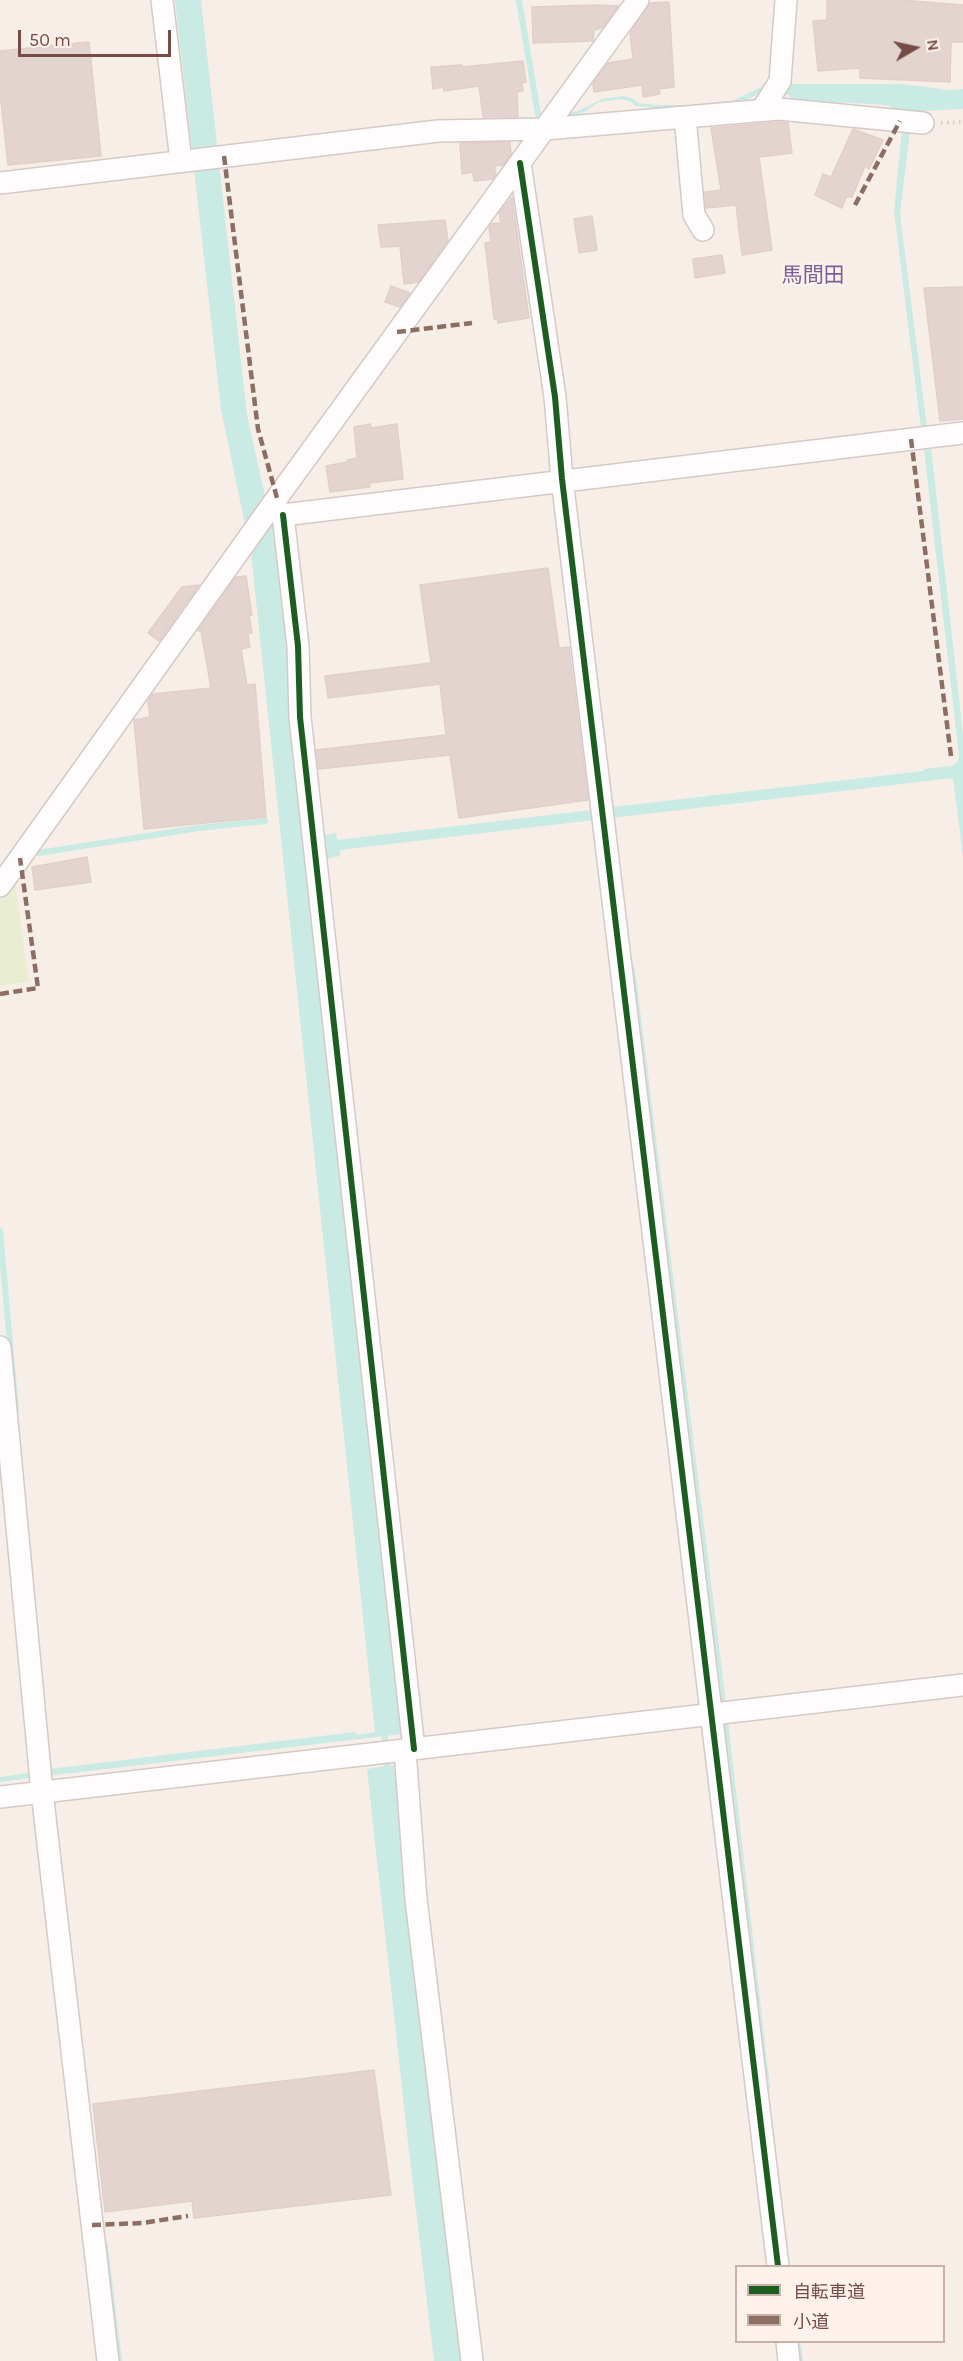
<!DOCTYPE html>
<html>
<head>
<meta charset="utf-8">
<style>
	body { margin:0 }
	#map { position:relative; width:963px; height:2361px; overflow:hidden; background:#f8eee8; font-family:Karla,"Noto Sans JP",sans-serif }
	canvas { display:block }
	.legend { position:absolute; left:735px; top:2265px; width:210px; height:78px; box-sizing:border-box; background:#fff2ea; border:2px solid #c9b0a9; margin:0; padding:8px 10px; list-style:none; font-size:18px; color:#774c47 }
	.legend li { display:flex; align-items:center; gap:12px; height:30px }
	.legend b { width:30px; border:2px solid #c9b0a9 }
	.north { position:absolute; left:885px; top:18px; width:60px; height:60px; -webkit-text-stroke:4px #fff2ea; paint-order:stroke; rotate:81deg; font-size:16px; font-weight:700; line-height:24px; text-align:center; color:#774c47 }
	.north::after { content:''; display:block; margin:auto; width:21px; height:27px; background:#774c47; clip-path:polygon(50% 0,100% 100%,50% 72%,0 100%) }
	.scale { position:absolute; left:18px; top:30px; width:153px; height:27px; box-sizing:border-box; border:3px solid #774c47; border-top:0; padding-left:8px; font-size:18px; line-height:21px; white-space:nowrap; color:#774c47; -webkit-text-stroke:4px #fff2ea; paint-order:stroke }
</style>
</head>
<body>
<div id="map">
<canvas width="963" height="2361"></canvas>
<ul class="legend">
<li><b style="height:8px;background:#1b5e20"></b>自転車道</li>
<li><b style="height:8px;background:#8d6e63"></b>小道</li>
</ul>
<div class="north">N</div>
<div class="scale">50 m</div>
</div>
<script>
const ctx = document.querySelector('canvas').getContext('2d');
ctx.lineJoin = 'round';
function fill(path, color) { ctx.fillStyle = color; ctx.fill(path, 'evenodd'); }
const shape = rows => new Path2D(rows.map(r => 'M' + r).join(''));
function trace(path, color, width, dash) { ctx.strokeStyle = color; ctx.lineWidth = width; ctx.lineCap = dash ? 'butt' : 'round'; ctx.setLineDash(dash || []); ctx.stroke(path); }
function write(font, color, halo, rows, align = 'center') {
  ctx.font = font + ' Karla,"Noto Sans JP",sans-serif'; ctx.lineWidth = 4.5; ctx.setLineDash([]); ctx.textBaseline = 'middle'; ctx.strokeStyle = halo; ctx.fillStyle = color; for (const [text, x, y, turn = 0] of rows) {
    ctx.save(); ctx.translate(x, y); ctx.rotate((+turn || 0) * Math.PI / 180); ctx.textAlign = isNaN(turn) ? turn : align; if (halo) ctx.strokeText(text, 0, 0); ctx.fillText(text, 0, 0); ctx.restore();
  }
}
fill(shape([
	[15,881,29,982,0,986,0,901]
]), '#e9edd2');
fill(shape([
	[175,0,201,0,247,415,271,523,278,532,305,848,395,1679,399,1679,402,1734,47,1776,49,1769,355,1732,356,1735,375,1732,251,553,221,409],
	[770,83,769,89,740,103,691,108,658,108,635,106,632,102,621,99,599,102,581,114,567,116,566,113,578,111,602,99,623,96,632,98,638,103,656,105,691,105,734,100],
	[787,84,902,84,950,90,963,89,963,109,923,111,916,113,910,131,900,214,927,428,921,429,894,211,902,129,900,113,888,105,794,100,786,94],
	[931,448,963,734,963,856,953,778,612,818,613,807,923,771,924,769,952,766,958,761,959,756,924,449],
	[592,810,594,820,340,850,340,856,326,859,325,848,307,851,306,846,325,845,324,835,336,833,337,840],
	[394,1765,438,2141,465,2361,434,2361,408,2143,367,1769],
	[29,1773,29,1778,0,1782,0,1777]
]), '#caeae4');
trace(shape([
	[519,0,538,114],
	[38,853,199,828,265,821],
	[632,969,722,1695,767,2087],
	[0,1231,16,1410],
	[384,1729,388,1773],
	[105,2246,119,2361],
	[798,2347,800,2361]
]), '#caeae4', 6);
const building = shape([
	[827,0,901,0,963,5,963,42,951,42,950,82,860,78,860,68,818,71,813,21,827,20,827,0],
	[669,2,674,87,659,89,660,94,643,97,642,85,594,92,593,83,608,63,633,59,630,33,650,3,669,2],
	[594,5,618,6,602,28,594,30,593,41,533,43,532,7,594,5],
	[89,42,101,156,8,165,0,93,0,51,89,42],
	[523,61,526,82,522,83,523,91,517,92,518,117,483,117,479,86,444,91,443,87,433,89,431,67,462,65,462,67,523,61],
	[779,122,788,123,792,153,759,157,772,250,742,255,736,205,706,208,705,192,721,190,711,128,779,122],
	[853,129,883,140,869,169,865,166,852,197,846,197,842,208,815,195,823,174,831,177,853,129],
	[510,142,511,154,503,165,494,166,496,174,493,179,474,181,473,172,462,174,460,143,510,142],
	[512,197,529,318,498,323,497,319,494,319,485,243,491,242,489,227,491,224,501,223,499,213,512,197],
	[592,216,597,250,579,253,574,219,592,216],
	[445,220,448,241,418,282,404,284,400,246,381,247,378,225,445,220],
	[722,255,725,273,695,278,693,259,722,255],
	[391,286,410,293,400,307,385,302,391,286],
	[963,287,963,419,940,421,924,288,963,287],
	[370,424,371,428,397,424,403,479,369,483,370,487,330,492,326,466,347,462,347,460,357,458,354,427,370,424],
	[548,568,559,648,569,647,588,800,459,818,450,755,319,769,316,750,446,735,440,684,328,698,325,676,431,663,420,585,548,568],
	[246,576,252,615,249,616,252,633,248,633,250,647,241,649,247,685,255,684,266,817,144,829,134,720,150,717,148,700,153,694,211,688,201,631,198,631,236,577,246,576],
	[199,585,159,641,148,633,182,587,199,585],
	[87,857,91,882,35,890,32,867,87,857],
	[374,2070,391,2195,194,2218,192,2201,105,2212,93,2104,374,2070]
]);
fill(building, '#e4d4d0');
trace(building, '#e1cfca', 1.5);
const street = shape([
	[162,0,181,161],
	[762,110,780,81,786,0],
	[685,117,694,215,703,230],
	[520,163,555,397,562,479,778,2266],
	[0,183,438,131,545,129,779,109,923,123],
	[273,505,283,515,963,433],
	[283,515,298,646,300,717,414,1749],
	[0,886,277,498,638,0],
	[0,1347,42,1792,108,2361],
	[405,1750,416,1899,472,2361],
	[0,1797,963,1685],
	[787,2342,789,2361]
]);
trace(street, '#d6c9c6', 24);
trace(shape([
	[941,123,963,122]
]), '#d8ccc9', 4, [1.5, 4.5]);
trace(street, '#fefcfc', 21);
trace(shape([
	[224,156,258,429,277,498],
	[855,205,900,121],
	[397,332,472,323],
	[911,439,951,756],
	[0,994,38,988,20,858],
	[92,2225,142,2223,188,2216]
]), '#8d6e63', 4.5, [9, 4.5]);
trace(shape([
	[520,163,555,397,562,479,778,2266],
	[283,515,298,646,300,717,414,1749]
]), '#1b5e20', 6);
write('21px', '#79629b', '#fff2ea', [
	["馬間田",813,276]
]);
</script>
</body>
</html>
